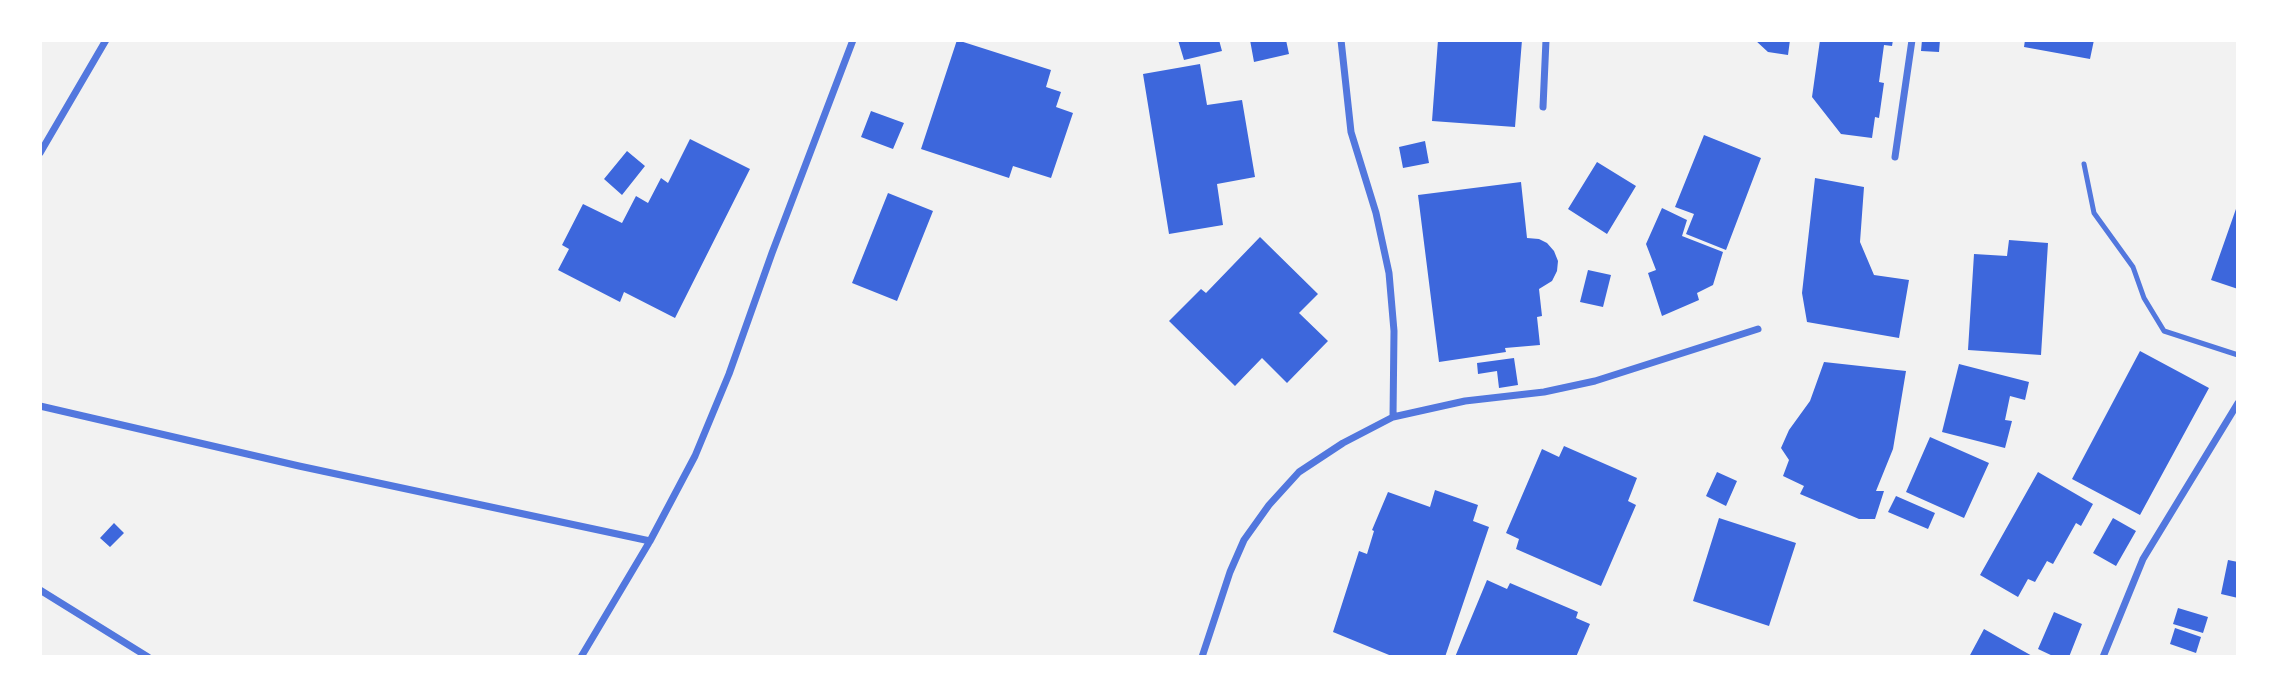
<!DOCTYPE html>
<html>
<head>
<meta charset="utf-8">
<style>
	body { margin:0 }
	#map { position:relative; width:2278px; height:697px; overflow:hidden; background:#f2f2f2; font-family:Helvetica,sans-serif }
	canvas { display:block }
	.frame { position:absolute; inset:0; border:42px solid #fff; pointer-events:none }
</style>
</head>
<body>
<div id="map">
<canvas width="2278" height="697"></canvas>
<div class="frame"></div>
</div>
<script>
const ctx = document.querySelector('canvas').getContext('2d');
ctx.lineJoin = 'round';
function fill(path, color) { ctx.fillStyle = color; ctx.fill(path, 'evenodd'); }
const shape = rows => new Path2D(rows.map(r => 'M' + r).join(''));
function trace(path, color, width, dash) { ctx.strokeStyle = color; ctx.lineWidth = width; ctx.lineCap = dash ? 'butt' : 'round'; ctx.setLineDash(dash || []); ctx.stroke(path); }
fill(shape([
	[957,40,1051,70,1046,87,1061,92,1056,107,1073,113,1051,178,1013,166,1009,178,921,149],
	[1178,40,1219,40,1222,51,1184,60],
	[1250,40,1286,40,1289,54,1254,62],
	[1438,40,1522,40,1515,127,1432,121],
	[1755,40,1790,40,1788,55,1768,52],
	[1820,40,1893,40,1892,46,1884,45,1879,82,1884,83,1879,118,1875,117,1872,138,1841,134,1812,97],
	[1922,40,1940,40,1939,52,1921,51],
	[2025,40,2094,40,2090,59,2024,47],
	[1200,64,1207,105,1242,100,1255,177,1217,184,1223,225,1169,234,1143,74],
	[871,111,904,123,893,149,861,137],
	[1704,135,1761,158,1726,250,1686,234,1694,214,1675,207],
	[690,139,750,169,675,318,624,292,620,302,558,270,569,249,562,245,583,204,622,223,636,196,648,203,661,178,668,183],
	[1425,141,1429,163,1403,168,1399,147],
	[627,151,645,166,622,195,604,179],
	[1597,162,1636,186,1607,234,1568,209],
	[1815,178,1864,187,1860,242,1874,275,1909,280,1899,338,1807,322,1802,293],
	[1521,182,1527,238,1539,239,1547,243,1554,251,1558,261,1557,271,1552,281,1539,289,1542,316,1537,317,1540,345,1505,348,1506,352,1439,362,1418,195],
	[888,193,933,211,897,301,852,283],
	[2237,206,2238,206,2238,289,2211,280],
	[1662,208,1687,220,1682,236,1723,252,1713,285,1697,293,1699,300,1662,316,1648,273,1656,270,1646,244],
	[1260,237,1318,294,1299,313,1328,341,1287,383,1262,358,1235,386,1169,321,1201,289,1206,293],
	[2009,240,2048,243,2041,355,1968,350,1974,254,2007,256],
	[1588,270,1611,275,1603,307,1580,302],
	[2140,351,2209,388,2140,515,2072,479],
	[1514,358,1518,385,1499,388,1497,371,1478,374,1477,363],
	[1824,362,1906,371,1893,449,1876,491,1884,491,1875,519,1859,519,1800,494,1804,486,1783,476,1789,460,1781,448,1789,430,1810,401],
	[1959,364,2029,382,2025,400,2010,396,2005,420,2012,421,2005,448,1942,432],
	[1930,437,1989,463,1964,518,1906,492],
	[1564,446,1637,478,1628,501,1636,505,1601,586,1516,549,1519,539,1506,533,1542,449,1559,457],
	[1717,472,1737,481,1726,506,1706,496],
	[2038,472,2093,504,2081,526,2076,523,2053,564,2047,561,2035,582,2028,579,2018,597,1980,575],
	[1435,490,1478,505,1473,521,1489,527,1445,657,1394,657,1333,632,1359,551,1367,554,1374,531,1372,530,1388,492,1430,507],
	[1896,496,1935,513,1928,529,1888,512],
	[1719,518,1796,543,1769,626,1693,601],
	[2113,518,2136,531,2116,566,2093,553],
	[114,523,124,533,110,547,100,538],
	[2228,560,2238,562,2238,598,2221,594],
	[1487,580,1507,589,1510,583,1578,612,1576,618,1590,624,1576,657,1455,657],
	[2178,608,2208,617,2203,633,2173,624],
	[2054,612,2082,624,2069,657,2055,657,2038,649],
	[2175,628,2201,637,2196,653,2170,644],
	[1984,629,2034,657,1969,657]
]), '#3d67dc');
trace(shape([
	[2084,164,2094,213,2133,267,2144,298,2164,331,2238,355]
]), '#5277de', 5);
trace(shape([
	[1543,107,1546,40],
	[40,153,106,40],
	[1895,157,1912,40],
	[40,406,299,466,650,541],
	[1393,417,1465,401,1544,392,1595,381,1758,329],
	[40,590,148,657],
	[581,657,650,541,695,456,729,374,772,253,853,40],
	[1202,657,1230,572,1244,540,1269,505,1299,472,1343,443,1393,417,1394,331,1389,273,1376,213,1351,132,1341,40],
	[2103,657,2143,559,2238,403]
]), '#5277de', 7);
</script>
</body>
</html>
